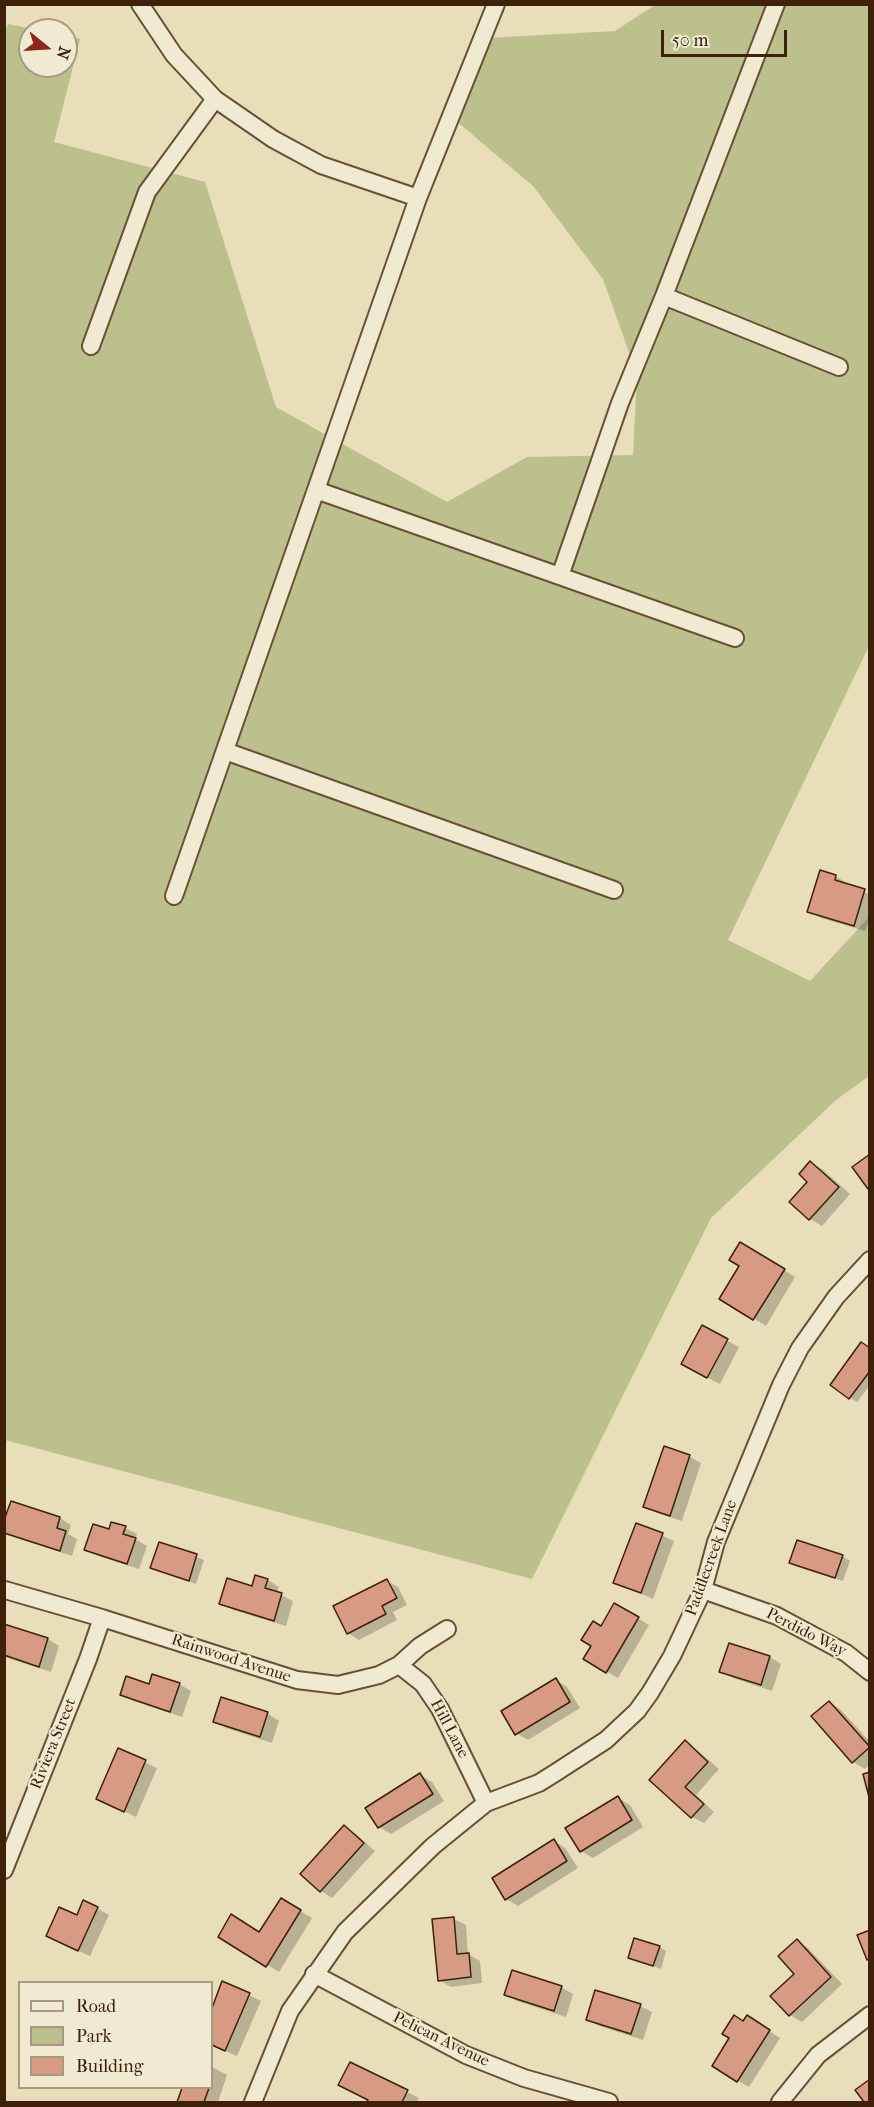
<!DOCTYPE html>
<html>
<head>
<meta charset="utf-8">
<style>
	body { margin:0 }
	#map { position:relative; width:874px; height:2107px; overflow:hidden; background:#e8deba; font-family:"IM FELL French Canon",serif }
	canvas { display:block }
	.frame { position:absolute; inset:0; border:6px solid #3f2009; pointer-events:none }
	.legend { position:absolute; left:18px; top:1981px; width:195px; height:108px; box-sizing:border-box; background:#f0ead2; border:2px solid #a99982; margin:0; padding:8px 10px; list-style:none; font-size:18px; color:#3f2009 }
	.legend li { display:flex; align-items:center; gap:12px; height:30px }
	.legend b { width:30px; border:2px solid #a99982 }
	.north { position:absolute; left:18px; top:18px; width:60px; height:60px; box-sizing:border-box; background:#f0ead2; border:2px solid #a99982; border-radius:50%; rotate:108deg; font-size:16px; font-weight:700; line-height:24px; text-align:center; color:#3f2009 }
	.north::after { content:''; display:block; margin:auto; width:21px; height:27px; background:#8f2418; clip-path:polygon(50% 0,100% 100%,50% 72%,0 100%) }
	.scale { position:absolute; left:661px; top:30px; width:126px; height:27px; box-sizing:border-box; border:3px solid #3f2009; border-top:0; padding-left:8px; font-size:18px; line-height:21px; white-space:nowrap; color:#3f2009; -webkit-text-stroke:4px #f0ead2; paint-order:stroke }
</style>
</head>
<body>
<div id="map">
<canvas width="874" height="2107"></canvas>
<div class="frame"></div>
<ul class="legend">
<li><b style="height:8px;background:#f0ead2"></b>Road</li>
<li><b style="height:16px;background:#bbc08c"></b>Park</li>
<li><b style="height:16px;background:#d79b84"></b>Building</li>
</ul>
<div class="north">N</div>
<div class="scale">50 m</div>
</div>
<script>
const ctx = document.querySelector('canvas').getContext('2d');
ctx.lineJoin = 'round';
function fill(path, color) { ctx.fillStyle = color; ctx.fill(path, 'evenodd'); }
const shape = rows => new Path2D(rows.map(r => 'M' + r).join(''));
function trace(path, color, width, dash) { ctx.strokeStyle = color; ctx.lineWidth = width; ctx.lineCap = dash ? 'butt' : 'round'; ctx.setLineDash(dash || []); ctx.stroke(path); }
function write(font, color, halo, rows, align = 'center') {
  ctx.font = font + ' "IM FELL French Canon",serif'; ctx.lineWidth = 4.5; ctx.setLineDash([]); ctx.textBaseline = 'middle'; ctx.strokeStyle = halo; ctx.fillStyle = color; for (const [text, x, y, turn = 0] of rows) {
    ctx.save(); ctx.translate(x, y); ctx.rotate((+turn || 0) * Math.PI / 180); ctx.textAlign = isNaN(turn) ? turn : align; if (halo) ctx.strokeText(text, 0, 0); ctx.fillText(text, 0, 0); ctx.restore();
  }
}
fill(shape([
	[655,5,869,5,869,646,728,940,810,981,869,917,869,1076,836,1100,711,1218,532,1579,5,1440,4,34,8,24,37,30,30,30,30,66,66,66,66,36,80,39,54,142,205,182,276,407,447,502,527,457,633,455,637,375,603,279,533,186,455,120,486,38,615,31]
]), '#bbc08c');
fill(shape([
	[835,876,847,883,846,886,870,894,870,918,865,931,821,918,809,911],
	[811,1163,822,1169,850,1194,822,1226,810,1219,791,1202,809,1182],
	[752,1250,795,1277,766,1326,721,1298],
	[702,1327,739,1347,720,1384,695,1371],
	[870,1349,870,1385,857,1402,850,1398],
	[665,1448,690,1457,701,1463,682,1521,657,1513,645,1506],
	[60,1518,71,1525,68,1534,77,1539,72,1556,14,1537,4,1532],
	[637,1524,674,1541,653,1599,615,1582],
	[125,1528,137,1534,135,1539,147,1546,139,1569,98,1556,86,1549,110,1531],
	[160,1544,204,1560,196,1584,152,1567],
	[842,1556,850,1561,843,1581,798,1567,791,1562],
	[256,1577,268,1580,279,1587,277,1593,293,1601,286,1626,233,1610,221,1604,253,1588],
	[387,1581,398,1587,407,1605,393,1612,397,1620,359,1640,348,1633],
	[615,1605,649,1625,618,1678,585,1659],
	[4,1625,48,1639,59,1646,51,1672,4,1657],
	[770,1657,781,1664,772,1691,733,1678,721,1671],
	[556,1680,567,1687,580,1708,528,1740,516,1733],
	[179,1684,191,1691,182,1717,133,1701,121,1695,150,1686],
	[222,1699,268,1714,279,1721,272,1743,226,1728,215,1721],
	[829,1702,840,1709,870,1742,870,1764,865,1769,853,1762],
	[685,1742,696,1749,719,1769,696,1795,714,1812,704,1823,692,1817,651,1780],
	[119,1750,157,1768,136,1817,97,1798],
	[420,1775,432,1782,444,1801,391,1834,379,1827,367,1808],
	[618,1798,630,1805,643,1827,593,1858,581,1851],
	[344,1827,356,1834,375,1851,332,1898,321,1891],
	[554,1841,565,1848,578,1868,518,1906,506,1899],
	[281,1900,312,1918,279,1972,220,1936,260,1933],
	[97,1908,109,1915,90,1956,59,1942,78,1917],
	[454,1919,466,1925,468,1954,480,1961,482,1983,451,1987,439,1980],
	[797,1941,808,1948,842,1984,802,2022,790,2015,796,1974],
	[659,1947,666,1951,661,1969,629,1957],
	[223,1983,261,2001,237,2056,212,2045,212,2012],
	[561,1987,573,1994,566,2017,517,2001,506,1994],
	[640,2006,652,2012,643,2040,599,2026,587,2019],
	[744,2022,759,2024,780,2038,749,2087,737,2080],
	[350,2064,419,2098,417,2102,368,2102,369,2100],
	[212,2067,227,2075,218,2102,179,2102,184,2088,212,2088]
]), '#0003');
const building = shape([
	[820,870,836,875,835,880,865,889,854,926,807,912,820,870],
	[870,1154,870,1188,868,1189,852,1167,870,1154],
	[810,1161,839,1187,809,1220,789,1202,807,1182,799,1174,810,1161],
	[740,1242,785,1269,753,1320,719,1299,739,1266,729,1260,740,1242],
	[702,1325,728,1339,707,1378,681,1364,702,1325],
	[861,1342,870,1348,870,1371,849,1399,830,1385,861,1342],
	[664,1446,690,1455,670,1516,643,1507,664,1446],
	[11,1501,60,1517,57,1528,66,1531,60,1551,4,1533,4,1520,11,1501],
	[111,1522,126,1526,123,1534,136,1538,127,1564,84,1550,93,1524,109,1529,111,1522],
	[636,1523,663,1533,641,1593,613,1583,636,1523],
	[797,1540,843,1555,835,1578,789,1563,797,1540],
	[159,1542,197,1554,189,1581,150,1568,159,1542],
	[255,1575,268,1579,265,1588,282,1593,274,1621,219,1604,227,1578,252,1586,255,1575],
	[387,1579,397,1598,382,1606,386,1614,347,1634,333,1606,387,1579],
	[614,1603,639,1617,606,1673,583,1659,591,1646,581,1640,593,1621,601,1626,614,1603],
	[4,1624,48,1638,39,1667,4,1655,4,1624],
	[729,1643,770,1656,761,1685,719,1672,729,1643],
	[152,1674,180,1683,170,1712,120,1695,126,1676,149,1684,152,1674],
	[556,1678,570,1702,515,1735,501,1711,556,1678],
	[221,1697,268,1712,260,1737,213,1722,221,1697],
	[829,1701,870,1747,852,1763,811,1716,829,1701],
	[685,1740,708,1762,685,1787,704,1804,691,1818,649,1780,685,1740],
	[118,1748,146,1760,124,1812,96,1799,118,1748],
	[870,1772,870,1801,863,1774,870,1772],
	[420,1773,433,1794,378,1828,365,1808,420,1773],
	[618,1796,632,1820,580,1852,565,1828,618,1796],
	[344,1825,364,1843,320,1892,300,1874,344,1825],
	[554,1839,567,1861,505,1900,492,1878,554,1839],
	[281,1898,301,1910,266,1967,218,1937,231,1914,259,1932,281,1898],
	[83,1900,98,1907,78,1951,46,1936,59,1907,77,1915,83,1900],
	[454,1917,457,1954,469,1953,471,1977,438,1981,432,1919,454,1917],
	[870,1930,870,1959,867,1960,857,1935,870,1930],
	[634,1938,660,1946,653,1966,628,1958,634,1938],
	[797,1939,831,1977,789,2016,770,1996,794,1974,778,1956,797,1939],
	[512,1970,562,1986,554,2011,504,1995,512,1970],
	[222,1981,250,1993,225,2051,212,2045,212,2008,222,1981],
	[595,1990,641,2004,631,2034,586,2020,595,1990],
	[734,2015,743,2021,747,2015,770,2030,737,2082,712,2066,729,2038,722,2034,734,2015],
	[350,2062,408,2090,402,2102,366,2102,368,2100,338,2085,350,2062],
	[870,2079,870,2102,864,2102,855,2090,870,2079],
	[182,2088,209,2088,204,2102,177,2102,182,2088]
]);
fill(building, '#d79b84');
trace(building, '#3f2009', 1.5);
const minor = shape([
	[140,4,174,55,215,99,273,139,321,165,418,198,174,896],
	[776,4,664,296,839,367],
	[418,198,496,4],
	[91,346,147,192,215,99],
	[316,490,735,638],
	[560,576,620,403,664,296],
	[225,751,614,890],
	[5,1590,102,1618,297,1680,338,1685,379,1675,399,1665,420,1646,447,1629],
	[703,1590,777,1616,846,1653,870,1672],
	[399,1665,423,1684,440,1709,486,1803],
	[4,1870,88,1659,102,1618],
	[314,1974,466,2055,524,2078,609,2102],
	[253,2102,290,2011,345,1932,433,1846,486,1803,539,1783,555,1773,606,1740,637,1711,650,1693,672,1656,703,1590,716,1542,781,1385,800,1348,836,1297,870,1260],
	[780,2102,818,2055,870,2015]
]);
trace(minor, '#695035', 20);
trace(minor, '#f0ead2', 16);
write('16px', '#3f2009', '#f0ead2', [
	["Paddlecreek Lane",712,1558,-70],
	["Perdido Way",806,1633,27],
	["Rainwood Avenue",231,1659,18],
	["Hill Lane",449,1729,62],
	["Riviera Street",54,1744,-68],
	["Pelican Avenue",441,2040,26]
]);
</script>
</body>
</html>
